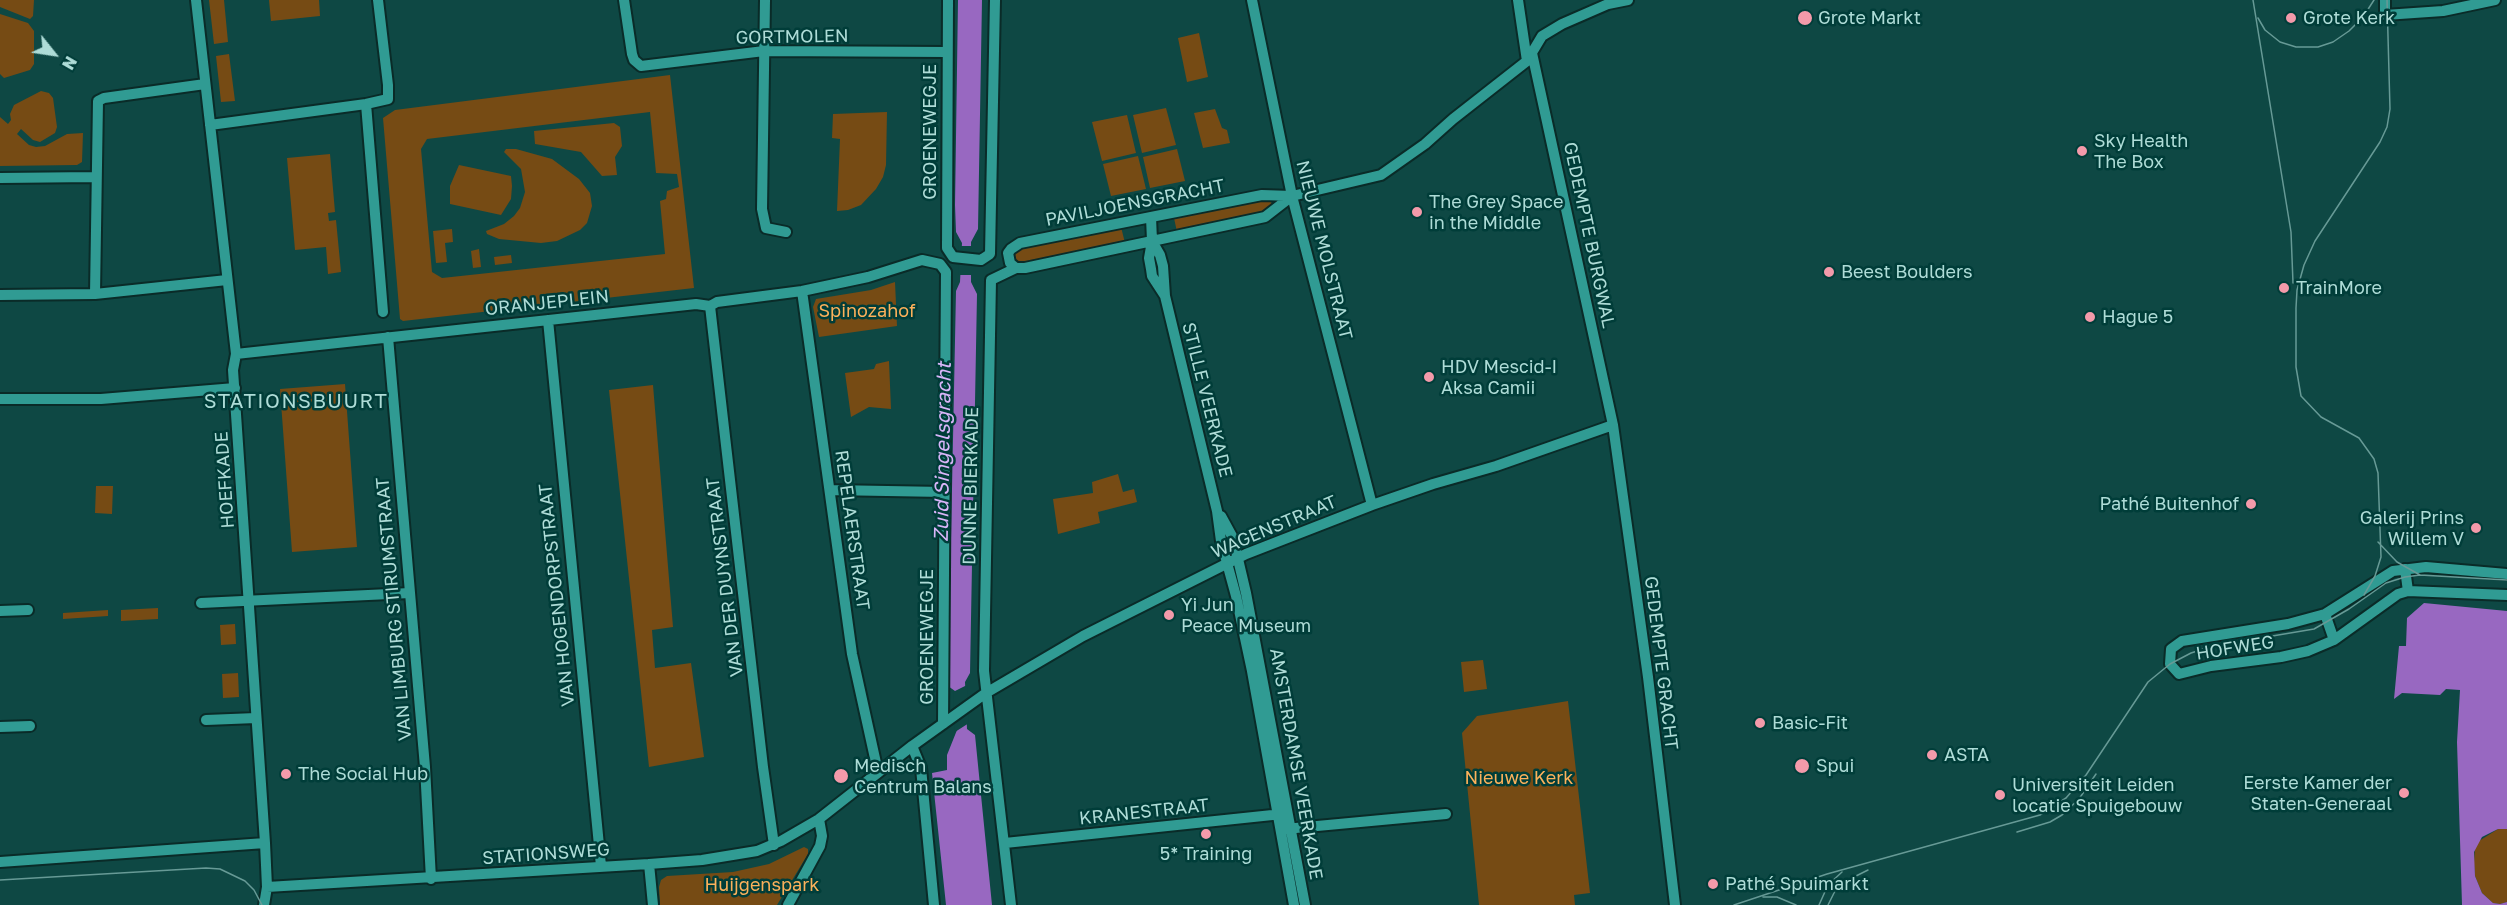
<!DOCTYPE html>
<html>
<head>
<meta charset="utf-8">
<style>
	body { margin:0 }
	#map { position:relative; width:2507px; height:905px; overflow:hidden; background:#0e4844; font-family:"Golos Text",sans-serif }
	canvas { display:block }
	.north { position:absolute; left:24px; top:24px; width:60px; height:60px; -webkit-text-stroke:4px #003d39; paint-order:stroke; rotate:120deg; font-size:16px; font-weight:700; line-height:24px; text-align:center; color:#aedcd7 }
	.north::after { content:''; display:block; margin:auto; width:21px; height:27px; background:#aedcd7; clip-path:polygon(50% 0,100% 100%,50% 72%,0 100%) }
</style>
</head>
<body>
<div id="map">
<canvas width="2507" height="905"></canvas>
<div class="north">N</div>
</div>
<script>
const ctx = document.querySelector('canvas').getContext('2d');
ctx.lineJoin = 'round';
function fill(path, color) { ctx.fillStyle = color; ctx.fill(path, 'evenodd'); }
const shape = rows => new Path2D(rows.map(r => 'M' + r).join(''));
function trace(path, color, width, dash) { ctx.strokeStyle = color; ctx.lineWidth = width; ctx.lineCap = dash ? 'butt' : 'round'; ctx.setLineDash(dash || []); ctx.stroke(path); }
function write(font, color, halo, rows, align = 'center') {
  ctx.font = font + ' "Golos Text",sans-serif'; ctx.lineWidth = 5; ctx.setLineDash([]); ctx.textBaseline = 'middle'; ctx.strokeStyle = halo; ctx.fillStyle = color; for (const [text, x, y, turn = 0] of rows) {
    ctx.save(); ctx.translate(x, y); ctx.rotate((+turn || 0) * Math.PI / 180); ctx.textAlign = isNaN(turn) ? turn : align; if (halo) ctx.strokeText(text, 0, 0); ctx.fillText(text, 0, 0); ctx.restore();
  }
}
fill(shape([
	[0,0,34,0,33,16,30,19,0,7],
	[209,0,224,0,228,42,214,44],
	[269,0,319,0,320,16,271,21],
	[0,14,28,23,34,31,34,64,30,70,4,78,0,74],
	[1199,33,1208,77,1187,82,1178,38],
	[229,54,235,101,221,102,216,56],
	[670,75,694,288,403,321,400,319,383,118,395,110],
	[650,112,656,173,677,174,679,187,667,191,666,199,660,201,665,254,442,278,432,272,421,149,427,139],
	[41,91,49,93,53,98,57,127,55,133,40,142,33,140,21,129,17,134,29,145,36,147,45,146,67,134,83,133,82,162,77,165,0,166,0,117,8,124,11,120,10,114,14,105],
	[1166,108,1176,145,1142,153,1133,115],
	[1215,109,1222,128,1227,130,1230,143,1203,148,1194,113],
	[887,112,886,165,883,177,876,189,861,205,848,210,837,211,840,139,832,138,833,114],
	[1127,115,1136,153,1102,161,1092,122],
	[614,123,620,127,622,146,615,157,617,175,602,176,581,152,535,144,534,131],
	[506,149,516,149,552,159,579,179,590,193,592,206,587,223,580,230,557,241,541,243,499,239,487,234,486,231,504,224,514,216,520,208,525,192,521,169,504,152],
	[1177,149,1185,181,1150,188,1143,157],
	[330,154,335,212,328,213,329,221,336,220,341,272,328,274,326,247,295,250,287,158],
	[1138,156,1146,189,1111,196,1103,164],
	[459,165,511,176,512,186,511,199,501,215,450,204,450,186],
	[1261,197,1270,200,1272,204,1271,210,1265,214,1177,232,1174,218],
	[1120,223,1126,247,1016,268,1011,249],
	[452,229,453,242,445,243,447,262,436,263,433,231],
	[479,249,481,267,473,268,471,251],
	[511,255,512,263,495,265,494,257],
	[895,282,897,326,819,337,813,307,816,299,871,290],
	[889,361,891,409,869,407,851,417,845,373,874,369,876,364],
	[345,384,357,547,292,552,280,389],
	[653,385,673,627,652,630,655,668,691,663,704,757,649,767,609,390],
	[1118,474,1123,492,1134,489,1137,502,1098,512,1100,523,1058,534,1053,499,1093,493,1092,482],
	[96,486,113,486,112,514,95,513],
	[158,608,158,619,121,621,121,610],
	[108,610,108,616,63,619,63,613],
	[235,624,236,644,221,645,220,625],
	[1483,660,1487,689,1464,692,1461,662],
	[238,673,239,697,223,698,222,674],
	[1568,701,1590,893,1574,895,1575,905,1479,905,1462,733,1477,716],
	[2498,829,2507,829,2507,902,2500,904,2493,903,2482,893,2475,876,2474,863,2475,847,2479,841],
	[804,847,808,849,808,854,777,905,660,905,659,887,661,880,667,876,733,872,769,864]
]), '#764b14');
fill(shape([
	[958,0,982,0,978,229,971,242,971,282,977,294,970,673,965,682,967,729,975,735,992,905,946,905,932,773,947,770,947,755,957,730,955,691,948,686,956,291,960,282,962,243,956,232,955,205],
	[2424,603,2507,611,2507,829,2498,829,2482,837,2474,852,2475,876,2482,893,2493,903,2500,904,2507,902,2507,905,2462,905,2457,742,2460,690,2446,689,2440,695,2402,693,2394,699,2399,646,2406,646,2407,618]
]), '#9868c1');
fill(shape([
	[959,246,974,246,974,275,958,275],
	[967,685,969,723,955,732,953,692]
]), '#0e4844');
const minor = shape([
	[196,0,236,354,233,370,265,843,267,887,264,905],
	[624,0,632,54,634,60,641,66,764,51,947,52],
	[765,0,762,209,766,228,786,232],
	[948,0,947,248,953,257,981,260,990,254,995,0],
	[1252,0,1292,196,1372,505],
	[1518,0,1527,61],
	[2385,0,2385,15,2443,11,2495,0],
	[1532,53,1613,425,1648,677,1675,905],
	[366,104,383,312],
	[210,125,366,104,388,99,388,85,378,0],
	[0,178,95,177],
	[1292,196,1265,217,1025,268,1016,268,1010,263,1008,253,1011,249,1020,243,1262,195,1292,196,1381,175,1425,144,1453,119,1527,61,1542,36,1562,24,1608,4,1628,0],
	[1151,217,1152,241,1149,258,1151,269,1152,276,1165,296],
	[1152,241,1160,255,1163,266,1165,296,1217,511,1221,541,1236,596,1252,671,1294,905],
	[802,291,852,654,878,772],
	[95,294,98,101,104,98,205,84],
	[0,295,95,294,227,280],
	[710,306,717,302,802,291,868,277,922,260,940,264,946,272,943,724],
	[710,306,763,767,774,845],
	[548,320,601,866],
	[388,337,425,767,431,879],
	[236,354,696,304,710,306],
	[0,399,101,399,235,388],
	[830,490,944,492],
	[1221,516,1233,538,1246,593,1305,905],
	[2405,569,2408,591],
	[2507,574,2426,567,2393,571,2325,614,2288,624,2182,641,2171,649,2170,664,2179,674,2211,666,2281,657,2308,651,2334,640,2398,594,2408,591,2507,595],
	[201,603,410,593],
	[0,611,28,610],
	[2325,614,2334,640],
	[206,720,256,718],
	[0,727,30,726],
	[912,746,921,768,934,905],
	[1285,829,1446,814],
	[1005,843,1282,814],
	[0,862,265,843],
	[649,864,653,905],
	[267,887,649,864,702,860,757,851,781,841,819,819,912,746,986,693,1083,636,1246,554,1372,505,1433,484,1496,466,1613,425],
	[788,905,820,846,822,836,819,819],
	[1011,905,984,671,991,280,1016,268]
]);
trace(minor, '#0a2b28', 14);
trace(minor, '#309b93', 10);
trace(shape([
	[2253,0,2291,232,2293,283],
	[2258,18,2265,30,2280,42,2296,47,2318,47,2333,42,2349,31,2363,17,2374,0],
	[2378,542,2397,562,2420,575],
	[2364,595,2375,576,2381,557,2378,473,2374,459,2359,438,2321,417,2301,396,2296,367,2296,308,2297,290,2304,265,2315,241,2380,142,2387,127,2390,109,2387,0],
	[2017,832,2050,822,2062,815,2079,799,2096,774],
	[0,880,206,868,220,869,245,881,254,890,262,905],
	[1763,897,1777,897,1796,905],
	[1734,905,1827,874,2040,815,2066,798,2086,775,2148,682,2170,664,2191,653,2213,646,2314,629,2349,609,2386,583,2405,577,2420,575,2507,580],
	[1819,905,1828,885,1842,872],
	[1828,905,1835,891,1842,883,1868,870]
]), '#679a96', 1.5);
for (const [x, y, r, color] of [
	[1805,18,8,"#f39aaa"],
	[2291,18,6,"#f39aaa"],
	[2082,151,6,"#f39aaa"],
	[1417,212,6,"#f39aaa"],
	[1829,272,6,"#f39aaa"],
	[2284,288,6,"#f39aaa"],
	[2090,317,6,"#f39aaa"],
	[1429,377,6,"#f39aaa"],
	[2251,504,6,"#f39aaa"],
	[2476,528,6,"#f39aaa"],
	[1169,615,6,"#f39aaa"],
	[1760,723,6,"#f39aaa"],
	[1932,755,6,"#f39aaa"],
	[1802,766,8,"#f39aaa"],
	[286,774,6,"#f39aaa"],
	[841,776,8,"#f39aaa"],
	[2404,793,6,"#f39aaa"],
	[2000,795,6,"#f39aaa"],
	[1206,834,6,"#f39aaa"],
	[1713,884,6,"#f39aaa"]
]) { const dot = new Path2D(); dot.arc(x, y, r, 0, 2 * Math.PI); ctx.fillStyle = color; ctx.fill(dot); trace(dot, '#003d39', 2); }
write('18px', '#aedcd7', '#003d39', [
	["Grote Markt",1818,18],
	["Grote Kerk",2303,18],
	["Sky Health",2094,141],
	["The Box",2094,162],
	["The Grey Space",1429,202],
	["in the Middle",1429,223],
	["Beest Boulders",1841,272],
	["TrainMore",2296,288],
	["Hague 5",2102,317],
	["HDV Mescid-I",1441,367],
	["Aksa Camii",1441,388],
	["Pathé Buitenhof",2239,504,"right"],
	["Galerij Prins",2464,518,"right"],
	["Willem V",2464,539,"right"],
	["Yi Jun",1181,605],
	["Peace Museum",1181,626],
	["Basic-Fit",1772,723],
	["ASTA",1944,755],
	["Medisch",854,766],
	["Centrum Balans",854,787],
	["Spui",1816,766],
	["The Social Hub",298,774],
	["Eerste Kamer der",2392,783,"right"],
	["Staten-Generaal",2392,804,"right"],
	["Universiteit Leiden",2012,785],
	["locatie Spuigebouw",2012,806],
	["5* Training",1206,854,"center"],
	["Pathé Spuimarkt",1725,884]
], 'left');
write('18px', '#aedcd7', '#003d39', [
	["GORTMOLEN",792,37,-1],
	["GROENEWEGJE",930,132,-90],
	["PAVILJOENSGRACHT",1135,203,-11],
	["GEDEMPTE BURGWAL",1589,235,78],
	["NIEUWE MOLSTRAAT",1324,250,76],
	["ORANJEPLEIN",547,303,-6],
	["STILLE VEERKADE",1207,400,76],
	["HOEFKADE",225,480,-94],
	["DUNNE BIERKADE",971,486,-89],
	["WAGENSTRAAT",1274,527,-23],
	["REPELAERSTRAAT",852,530,82],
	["VAN DER DUYNSTRAAT",725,577,-97],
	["VAN HOGENDORPSTRAAT",557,595,-96],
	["VAN LIMBURG STIRUMSTRAAT",394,609,-95],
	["GROENEWEGJE",927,637,-90],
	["HOFWEG",2235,648,-9],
	["GEDEMPTE GRACHT",1661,663,83],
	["AMSTERDAMSE VEERKADE",1296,764,80],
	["KRANESTRAAT",1144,812,-6],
	["STATIONSWEG",546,854,-4]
]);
write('18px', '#fcb15b', '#003d39', [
	["Spinozahof",867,311],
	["Nieuwe Kerk",1519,778],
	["Huijgenspark",762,885]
]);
ctx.letterSpacing = '1.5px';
write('20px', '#aedcd7', '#003d39', [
	["STATIONSBUURT",296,402]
]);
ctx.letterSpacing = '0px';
write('italic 20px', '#d8b5f9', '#003d39', [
	["Zuid Singelsgracht",943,452,-89]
]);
</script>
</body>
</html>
